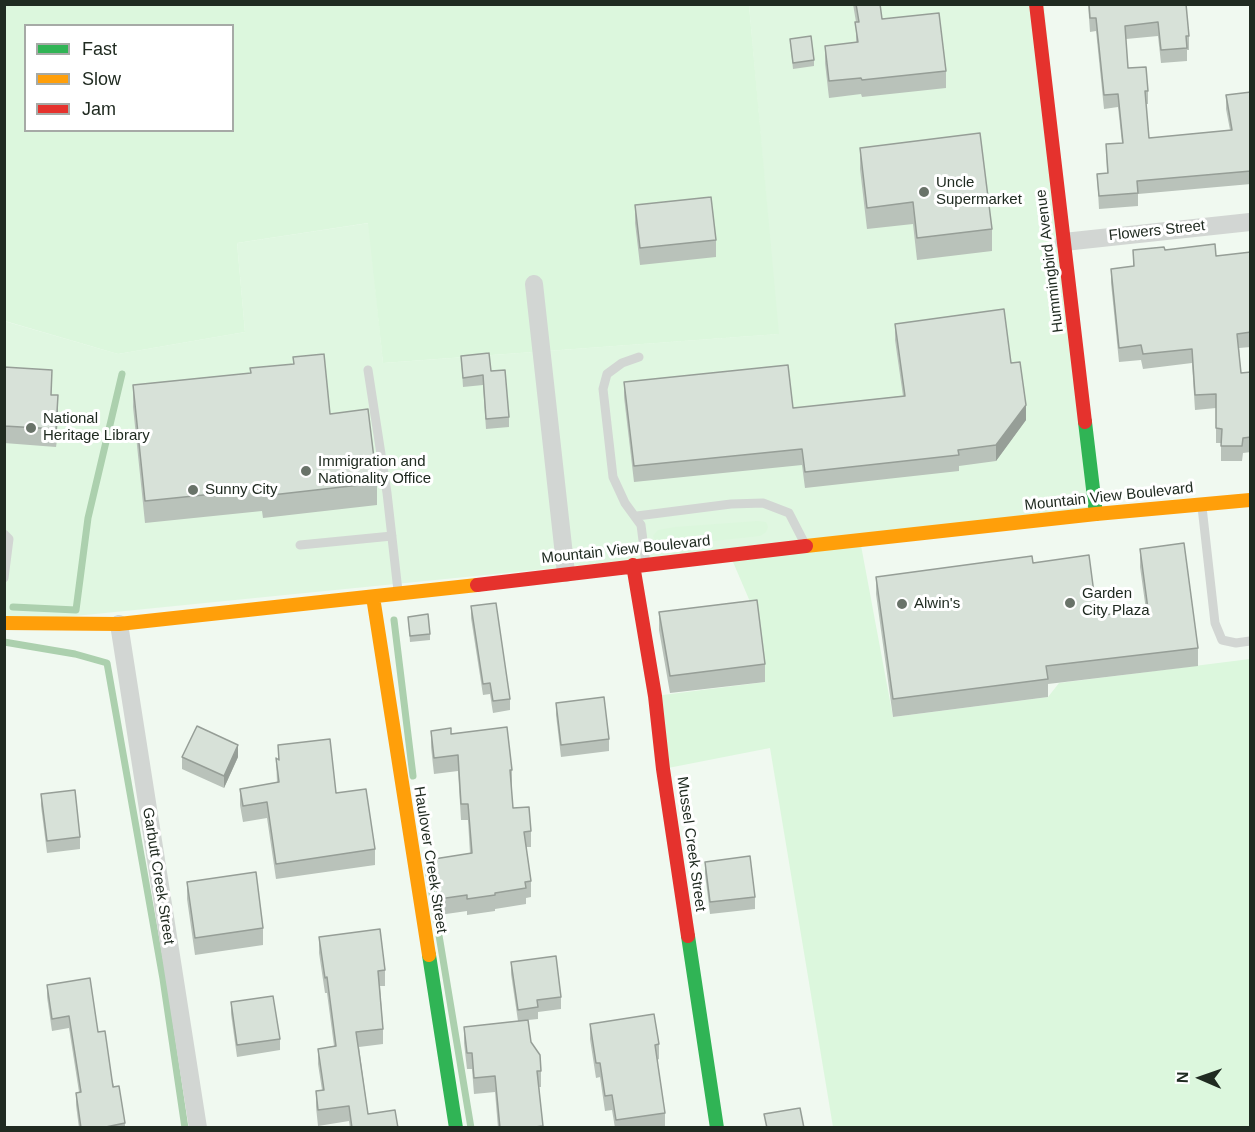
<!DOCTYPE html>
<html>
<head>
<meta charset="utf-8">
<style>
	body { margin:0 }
	#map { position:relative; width:1255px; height:1132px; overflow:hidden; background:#f0f9f0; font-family:Arial,sans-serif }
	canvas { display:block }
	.frame { position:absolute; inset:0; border:6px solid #202b21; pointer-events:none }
	.legend { position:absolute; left:24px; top:24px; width:210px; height:108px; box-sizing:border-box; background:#fff; border:2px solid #a6aaa6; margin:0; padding:8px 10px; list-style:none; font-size:18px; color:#202b21 }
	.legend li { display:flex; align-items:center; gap:12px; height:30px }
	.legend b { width:30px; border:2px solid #a6aaa6 }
	.north { position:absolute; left:1171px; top:1048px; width:60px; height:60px; -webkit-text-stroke:4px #fff; paint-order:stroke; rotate:272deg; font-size:16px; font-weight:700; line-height:24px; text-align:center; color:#202b21 }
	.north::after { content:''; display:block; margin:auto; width:21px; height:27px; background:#202b21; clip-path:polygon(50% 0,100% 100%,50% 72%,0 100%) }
</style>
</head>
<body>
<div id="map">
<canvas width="1255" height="1132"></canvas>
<div class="frame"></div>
<ul class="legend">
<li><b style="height:8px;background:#30b455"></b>Fast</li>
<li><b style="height:8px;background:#ff9f0a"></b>Slow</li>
<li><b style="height:8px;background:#e5322d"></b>Jam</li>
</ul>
<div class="north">N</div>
</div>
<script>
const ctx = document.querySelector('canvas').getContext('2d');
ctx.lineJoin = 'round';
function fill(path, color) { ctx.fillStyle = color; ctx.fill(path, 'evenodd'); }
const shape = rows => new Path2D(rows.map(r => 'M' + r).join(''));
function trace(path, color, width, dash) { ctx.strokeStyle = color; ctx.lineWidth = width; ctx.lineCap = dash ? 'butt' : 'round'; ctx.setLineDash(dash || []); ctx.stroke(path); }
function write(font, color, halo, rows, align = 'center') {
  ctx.font = font + ' Arial,sans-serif'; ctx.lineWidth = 6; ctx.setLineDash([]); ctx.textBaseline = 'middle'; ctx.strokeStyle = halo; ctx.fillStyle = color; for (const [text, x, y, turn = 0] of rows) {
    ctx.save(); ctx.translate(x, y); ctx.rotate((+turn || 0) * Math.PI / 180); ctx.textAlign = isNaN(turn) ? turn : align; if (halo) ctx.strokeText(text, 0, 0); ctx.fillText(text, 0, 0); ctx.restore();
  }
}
fill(shape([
	[749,5,1044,5,1096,514,5,623,4,321,118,354,245,332,237,243,369,223,383,363,778,334]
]), '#e0f7e1');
fill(shape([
	[4,5,749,5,779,334,383,363,368,223,237,243,245,332,118,354,5,321],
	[26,26,232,26,232,130,26,130],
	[757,521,766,522,768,527,766,532,760,536,667,546,658,545,653,536,658,530,675,527],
	[860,540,893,717,1048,697,1059,683,1250,659,1250,1127,833,1127,770,748,663,769,655,696,765,682,757,618,730,555]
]), '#dcf7dd');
trace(shape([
	[13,607,76,610,88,518,122,374],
	[394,620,413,776],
	[4,642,75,654,107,663,163,979,185,1128],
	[428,869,471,1128]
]), '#acd0ae', 7);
trace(shape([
	[639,357,622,363,607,374,603,389,613,477,625,503,641,525,646,564],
	[368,370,387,493,398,591],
	[1202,507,1215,623,1222,640,1236,643,1250,641],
	[637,516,731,504,763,503,789,513,805,544],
	[4,534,9,539,4,578],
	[300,545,392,536]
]), '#d2d6d3', 9);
trace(shape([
	[1064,242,1250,222],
	[534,284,566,573],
	[119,624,198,1128]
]), '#d2d6d3', 18);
trace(shape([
	[1085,422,1096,514],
	[688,936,717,1128],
	[429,955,456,1128]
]), '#30b455', 14);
trace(shape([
	[806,546,1096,514,1250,500],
	[373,597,429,955],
	[4,623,119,624,477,585]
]), '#ff9f0a', 14);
trace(shape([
	[1036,4,1085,422],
	[633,565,655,696,663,769,688,936],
	[477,585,806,546]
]), '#e5322d', 14);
fill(shape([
	[853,4,880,4,882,19,946,71,946,88,862,97,861,94,829,98,825,63,825,46,856,43,856,22],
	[1088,4,1186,4,1189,36,1189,50,1187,50,1187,61,1161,63,1158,36,1126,39,1128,68,1148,91,1148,104,1146,104,1149,138,1230,130,1226,109,1226,95,1251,92,1251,184,1138,194,1138,206,1099,209,1097,174,1107,173,1106,144,1122,143,1118,107,1104,109,1096,31,1090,32],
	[790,39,814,60,814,66,793,69],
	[860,148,992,229,992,251,917,260,913,224,867,229,860,169],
	[635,205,716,240,716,257,640,265,635,223],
	[1133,250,1165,250,1216,256,1251,252,1251,347,1239,348,1241,373,1251,372,1251,452,1243,453,1242,461,1221,461,1221,443,1216,443,1216,408,1195,410,1192,363,1143,369,1141,360,1119,362,1111,283,1111,269,1133,266],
	[895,324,1011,363,1026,420,996,461,959,466,959,471,805,488,802,465,634,482,624,397,624,382,793,408,903,396,895,340],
	[461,356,491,371,509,417,509,427,486,429,483,385,463,387],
	[293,357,330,414,377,483,377,505,263,518,262,511,145,523,133,407,133,385,250,373,293,364],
	[4,367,52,395,58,413,56,447,4,443],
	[1140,549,1198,648,1198,666,1048,684,1048,697,893,717,876,594,876,577,1097,616,1146,610,1140,567],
	[471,606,510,699,510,710,493,713,490,694,483,695,471,618],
	[659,612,765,664,765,682,670,693,659,630],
	[408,617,430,634,430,640,410,642],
	[556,703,609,739,609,751,561,757,556,715],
	[431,731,451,734,512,770,512,786,511,786,513,808,531,831,531,847,526,847,531,881,531,897,526,898,526,904,495,909,495,911,467,915,467,911,439,915,434,875,434,859,470,854,468,820,461,820,458,771,434,774,431,747],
	[278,745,336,793,375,849,375,865,276,879,267,818,243,822,240,805,240,789,277,783,276,758,278,759],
	[182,757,238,757,224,788,182,769],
	[41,794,80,837,80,849,47,853,41,806],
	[705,862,755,897,755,909,710,914,705,874],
	[187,882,263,928,263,945,195,955,187,899],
	[319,937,385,970,385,986,380,986,383,1029,383,1044,359,1047,368,1114,398,1128,350,1128,349,1121,318,1126,316,1107,316,1091,322,1090,318,1064,318,1049,334,1046,327,993,325,993,319,953],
	[511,962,561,997,561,1009,538,1012,538,1019,528,1020,531,1042,541,1071,541,1087,539,1087,543,1128,498,1128,495,1092,474,1094,472,1069,467,1069,464,1043,464,1027,518,1021,511,974],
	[47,985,98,1032,125,1123,125,1128,79,1128,76,1105,76,1093,79,1092,69,1028,52,1031,47,997],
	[231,1002,280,1039,280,1050,237,1057,231,1014],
	[590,1024,659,1044,659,1059,657,1060,665,1113,665,1128,615,1128,612,1110,605,1111,600,1077,596,1078,590,1039]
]), '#b9c2ba');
fill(shape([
	[58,395,58,413,56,447,56,429],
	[1026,405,1026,420,996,461,996,445],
	[238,745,238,757,224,788,224,776]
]), '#969e97');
const building = shape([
	[856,4,880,4,882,19,939,13,946,71,862,80,861,78,829,81,825,46,858,42,855,22,859,22,856,4],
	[1089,4,1186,4,1189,36,1186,36,1187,48,1161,50,1158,22,1125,26,1128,68,1146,67,1148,91,1145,91,1149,138,1232,130,1226,95,1251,92,1251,171,1137,181,1138,193,1099,196,1097,174,1108,173,1106,144,1123,143,1118,94,1104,95,1096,18,1090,18,1089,4],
	[811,36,814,60,793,63,790,39,811,36],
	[980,133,992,229,917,238,913,202,867,208,860,148,980,133],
	[711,197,716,240,640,248,635,205,711,197],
	[1215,244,1216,256,1251,252,1251,332,1237,334,1241,373,1251,372,1251,437,1243,438,1242,446,1221,446,1222,429,1216,428,1216,394,1195,395,1192,349,1143,354,1141,345,1119,348,1111,269,1134,266,1133,250,1164,247,1165,250,1215,244],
	[1004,309,1011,363,1020,362,1026,405,996,445,958,450,959,455,805,472,802,449,634,466,624,382,788,365,793,408,905,396,895,324,1004,309],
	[489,353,491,371,505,370,509,417,486,419,483,375,463,378,461,356,489,353],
	[324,354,330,414,368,409,377,483,263,496,262,489,145,501,133,385,251,373,250,368,294,364,293,357,324,354],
	[4,367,52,370,51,395,58,395,56,429,4,426,4,367],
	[1184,543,1198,648,1046,666,1048,679,893,699,876,577,1032,556,1033,563,1089,555,1097,616,1148,609,1140,549,1184,543],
	[757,600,765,664,670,676,659,612,757,600],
	[496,603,510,699,493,701,490,683,483,684,471,606,496,603],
	[428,614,430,634,410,636,408,617,428,614],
	[604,697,609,739,561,745,556,703,604,697],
	[197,726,238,745,224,776,182,757,197,726],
	[507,727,512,770,510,770,513,808,529,807,531,831,524,832,531,881,525,882,526,888,495,893,495,895,467,899,467,895,439,899,434,859,472,853,468,804,461,804,458,755,434,758,431,731,451,728,451,734,507,727],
	[330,739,336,793,366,789,375,849,276,864,267,802,243,806,240,789,279,782,276,758,279,760,278,745,330,739],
	[75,790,80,837,47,841,41,794,75,790],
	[750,856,755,897,710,902,705,862,750,856],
	[256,872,263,928,195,938,187,882,256,872],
	[380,929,385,970,378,971,383,1029,356,1032,368,1114,395,1110,398,1128,352,1128,349,1106,318,1110,316,1091,324,1090,318,1049,336,1046,327,977,325,978,319,937,380,929],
	[556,956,561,997,537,1000,538,1007,518,1010,511,962,556,956],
	[90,978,98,1032,105,1031,113,1087,119,1086,125,1123,101,1128,81,1128,76,1093,81,1092,69,1016,52,1019,47,985,90,978],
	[273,996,280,1039,237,1045,231,1002,273,996],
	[654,1014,659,1044,655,1045,665,1113,616,1120,612,1095,605,1096,600,1063,596,1063,590,1024,654,1014],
	[528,1020,531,1042,540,1055,541,1071,537,1071,543,1126,527,1128,500,1128,495,1076,474,1078,472,1053,467,1053,464,1027,528,1020],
	[800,1108,804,1128,767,1128,764,1114,800,1108]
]);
fill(building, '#d7e1d8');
trace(building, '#969e97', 1.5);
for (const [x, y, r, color] of [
	[924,192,6,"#697369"],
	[31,428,6,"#697369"],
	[306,471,6,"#697369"],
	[193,490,6,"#697369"],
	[1070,603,6,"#697369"],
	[902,604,6,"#697369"]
]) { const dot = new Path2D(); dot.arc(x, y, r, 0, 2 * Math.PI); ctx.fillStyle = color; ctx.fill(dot); trace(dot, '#fff', 2); }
write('15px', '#202b21', '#fff', [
	["Uncle",936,183],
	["Supermarket",936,200],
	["National",43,419],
	["Heritage Library",43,436],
	["Immigration and",318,462],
	["Nationality Office",318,479],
	["Sunny City",205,490],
	["Garden",1082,594],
	["City Plaza",1082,611],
	["Alwin's",914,604]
], 'left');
write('15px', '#202b21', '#fff', [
	["Flowers Street",1157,231,-6],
	["Hummingbird Avenue",1050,261,-97],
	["Mountain View Boulevard",1109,497,-6],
	["Mountain View Boulevard",626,550,-6],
	["Mussel Creek Street",691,844,82],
	["Haulover Creek Street",430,860,81],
	["Garbutt Creek Street",158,876,81]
]);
</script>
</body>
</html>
